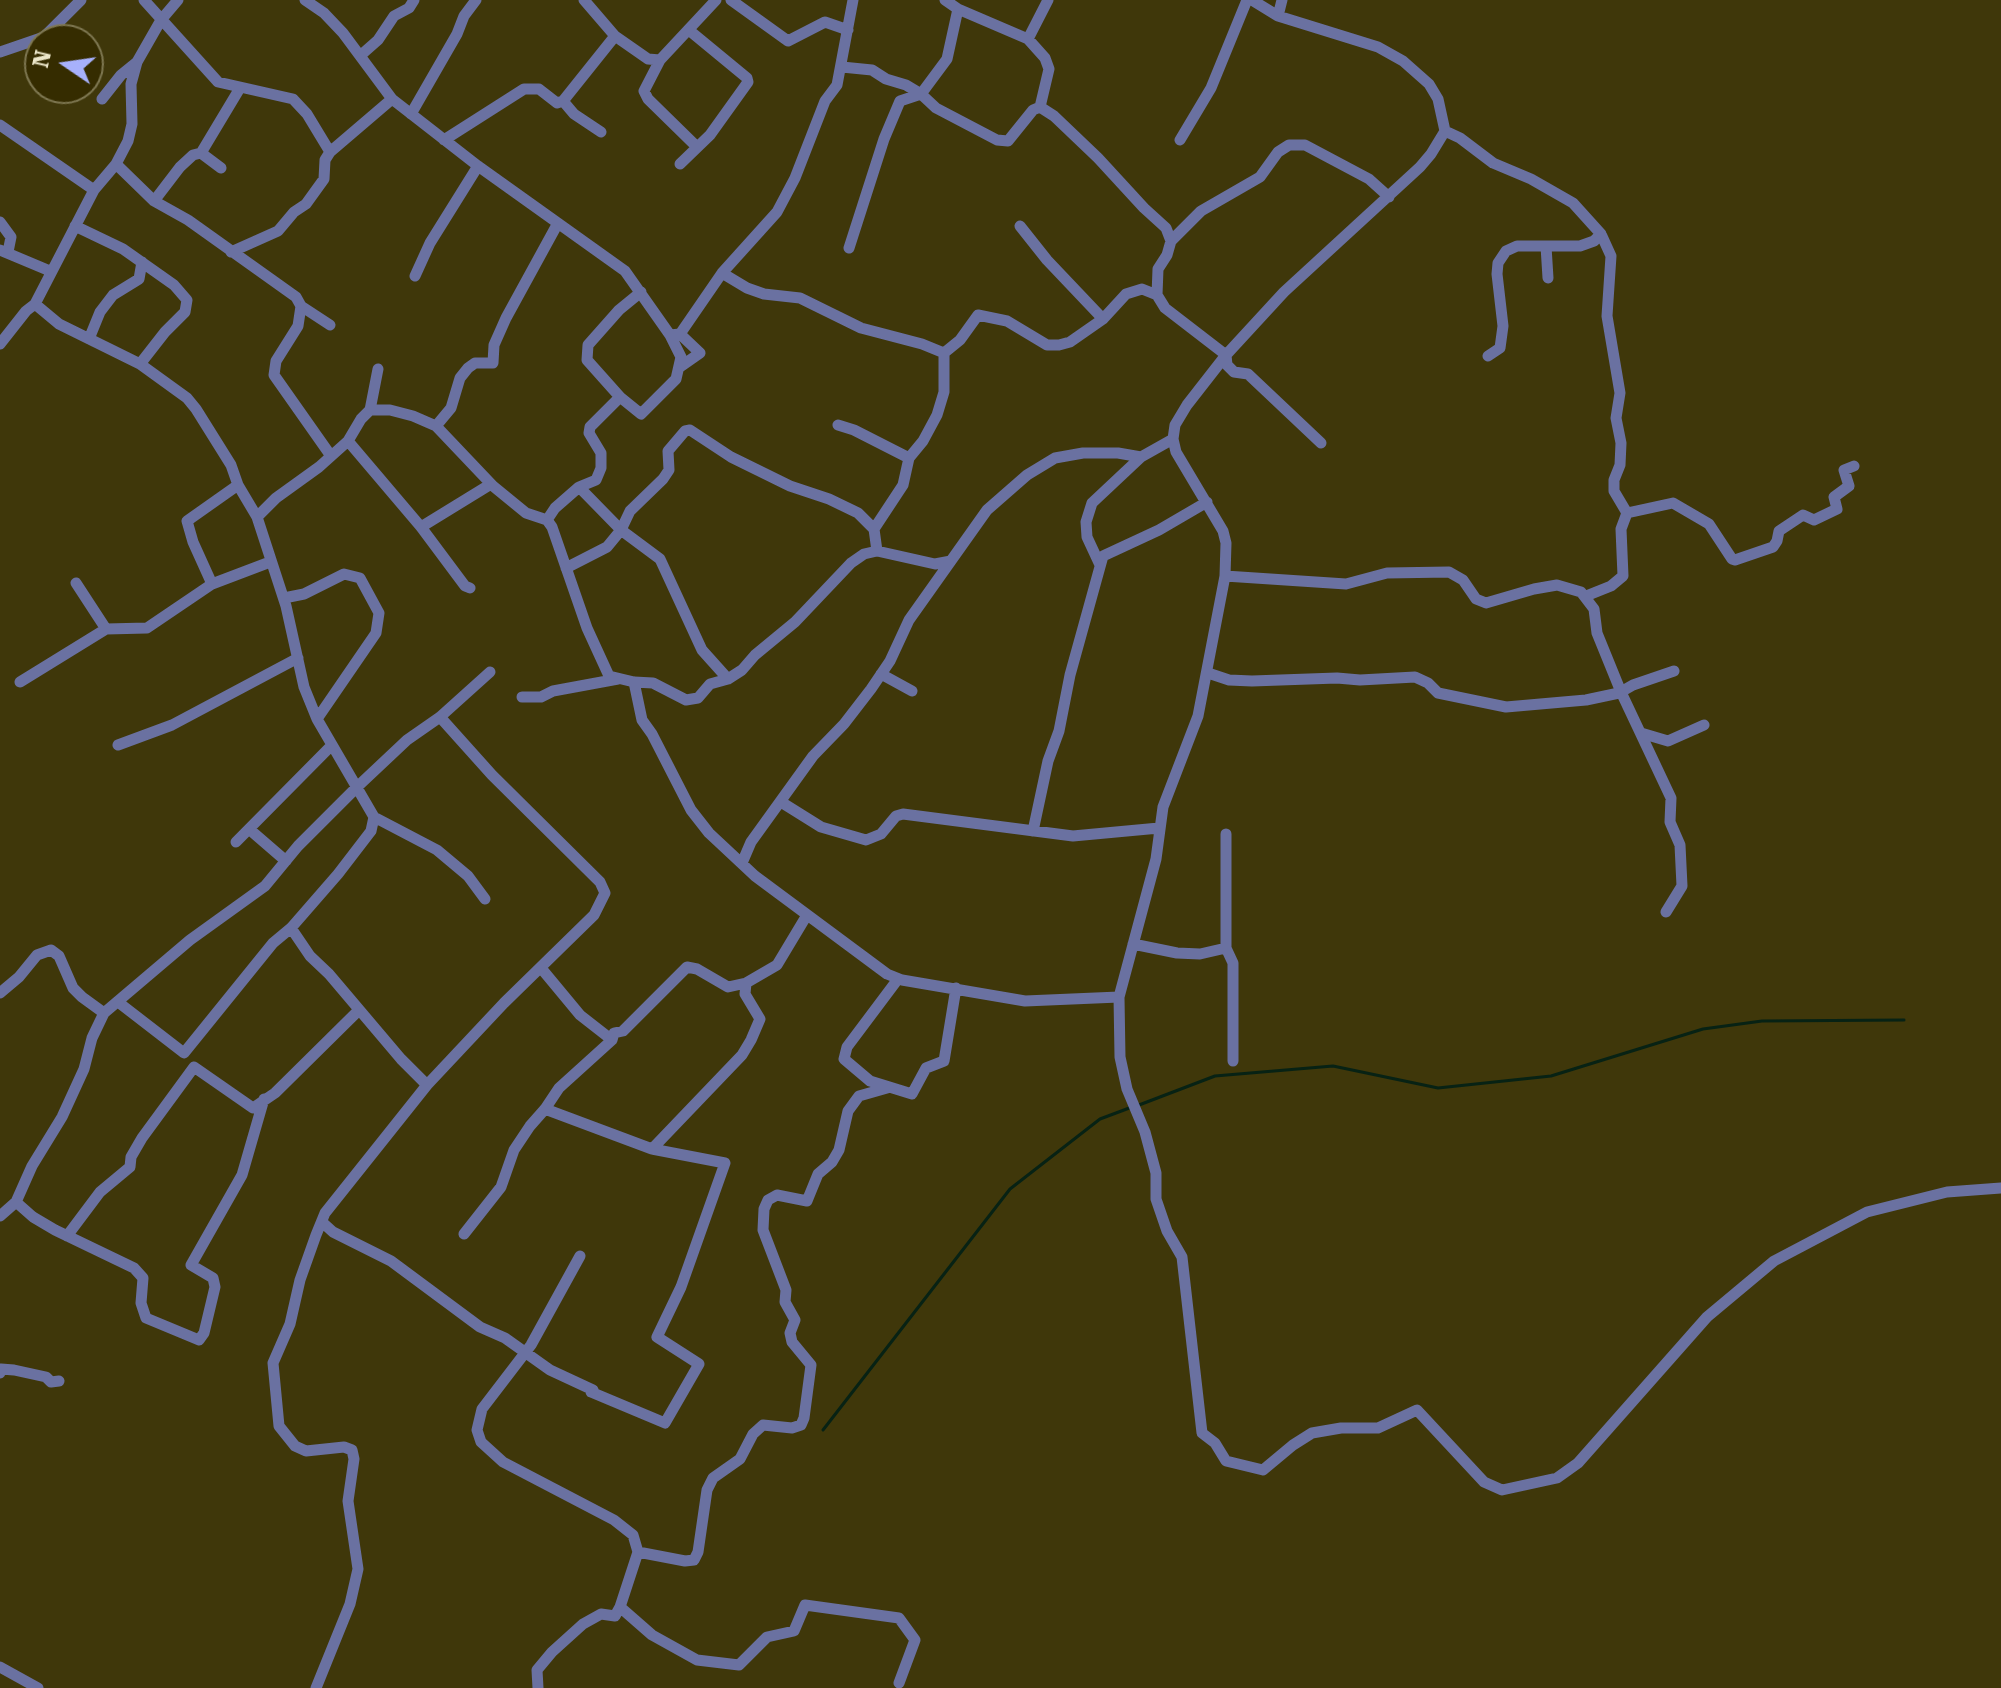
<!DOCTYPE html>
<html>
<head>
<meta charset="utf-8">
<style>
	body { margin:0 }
	#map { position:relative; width:2001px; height:1688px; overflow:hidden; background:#3f370a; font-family:"Roboto Serif",serif }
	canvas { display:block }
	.north { position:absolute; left:24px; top:24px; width:80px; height:80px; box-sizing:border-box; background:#352c00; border:2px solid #7e7751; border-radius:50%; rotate:283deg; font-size:22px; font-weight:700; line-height:32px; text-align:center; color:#ece7ca }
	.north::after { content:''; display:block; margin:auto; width:28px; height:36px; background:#a7b1fc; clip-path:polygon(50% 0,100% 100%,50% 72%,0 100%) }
</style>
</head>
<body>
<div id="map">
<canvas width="2001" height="1688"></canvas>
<div class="north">N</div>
</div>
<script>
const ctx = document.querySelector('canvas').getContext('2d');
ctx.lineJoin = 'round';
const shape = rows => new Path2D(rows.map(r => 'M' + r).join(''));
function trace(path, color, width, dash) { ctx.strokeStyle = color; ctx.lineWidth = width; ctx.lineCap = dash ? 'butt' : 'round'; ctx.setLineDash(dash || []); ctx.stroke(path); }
trace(shape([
	[1139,1105,1215,1076,1333,1066,1438,1088,1551,1076,1703,1029,1762,1021,1904,1020],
	[823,1430,1010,1189,1100,1119,1132,1107]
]), '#072214', 3);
trace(shape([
	[144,0,218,82,293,99,307,114,330,152],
	[305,0,324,13,343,33,392,99,478,166,625,271,670,335],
	[584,0,615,36,648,59,660,60],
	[731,0,788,41,825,22,848,30],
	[945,0,958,9,1028,39],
	[1252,0,1278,16,1378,47,1403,61,1429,84,1438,99,1445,131,1431,154,1420,167,1284,292,1226,355,1187,405,1175,425,1173,439,1176,452,1223,531,1226,543,1225,576,1198,716,1163,807,1156,859,1119,997,1120,1057,1127,1089,1145,1132,1156,1173,1156,1199,1167,1231,1182,1257,1202,1433,1215,1443,1226,1461,1263,1470,1293,1445,1312,1433,1341,1428,1378,1428,1417,1410,1484,1482,1502,1490,1557,1478,1578,1463,1707,1317,1774,1261,1867,1212,1947,1192,2001,1188],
	[1278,16,1282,0],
	[0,52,44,37,81,0],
	[361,55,378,40,394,16,409,8,414,0],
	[842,67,872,70,886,79,906,85,921,94,936,108,997,140,1008,141,1033,110,1040,107,1049,69,1045,58,1028,39,1048,0],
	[102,99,121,75,137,62],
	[563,101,615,36],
	[1040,107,1054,116,1098,158,1144,208,1166,228,1171,241],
	[411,114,457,34,464,16,476,0],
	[0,125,94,190],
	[1445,131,1460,138,1493,163,1531,179,1573,203,1601,234,1611,256,1607,316,1620,393,1616,418,1621,443,1620,465,1614,480,1614,491,1627,513,1621,529,1623,576,1611,586,1586,596],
	[444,140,524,89,539,89,557,103,563,101,574,114,601,132],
	[1180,140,1211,88,1247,0],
	[697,147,648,99,644,91,660,60,716,0],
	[201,153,240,88],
	[116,164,154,201,188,220,296,297,301,306,298,326,276,361,274,375,331,456],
	[680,164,710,135,748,82,747,78,690,31],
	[154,201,180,167,193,155,201,153,221,168],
	[0,222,11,237,8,252],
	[75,226,123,249,174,285,187,300,185,312,165,332,140,364],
	[1020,226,1047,260,1103,319],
	[1546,246,1548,278],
	[849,248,884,139,900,101,921,94,947,59,958,9],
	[0,250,50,271],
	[231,252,278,231,294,212,306,204,324,179,325,160,330,152,392,99],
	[722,273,747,288,764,294,800,298,861,328,922,344,944,353],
	[415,276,430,243,478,166],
	[35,304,59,324,140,364,187,398,196,409,231,465,238,485,257,517,286,606,304,687,317,719,374,817,371,831,338,874,291,928,273,943,184,1053,118,1002],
	[301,306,330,325],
	[89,339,100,312,113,295,139,279,142,262],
	[0,344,26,311,35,304,94,190,116,164,128,141,132,124,131,84,137,62,161,20,178,0],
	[1488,356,1500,348,1503,326,1497,274,1498,263,1506,251,1517,246,1580,246,1594,241,1601,234],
	[680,367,700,353,680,334],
	[620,397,587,360,588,345,619,310,641,292],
	[370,410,378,369],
	[838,425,854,430,909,458],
	[436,426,451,408,460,378,468,368,475,363,493,363,494,345,506,318,558,223],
	[348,441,421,527,465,586,470,588],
	[1321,443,1248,374,1234,372,1227,365,1226,355,1165,308,1157,295,1158,269,1167,255,1171,241,1201,211,1260,177,1278,152,1289,145,1305,145,1369,179,1389,197],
	[579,487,621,530,660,559,702,650,728,679],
	[1627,513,1673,503,1709,524,1732,559,1735,560,1773,547,1777,541,1779,531,1803,515,1814,520,1837,509,1834,497,1849,486,1844,470,1854,466],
	[257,517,276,498,319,467,348,441,361,419,370,410,390,410,413,416,436,426,493,486,526,513,547,520,552,527,587,628,609,676,634,682,653,683,686,700,698,698,710,684,728,679,742,670,755,655,795,622,851,563,864,554,877,551,935,564,951,561],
	[547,520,555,508,579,487,596,480,601,468,601,453,589,433,590,427,620,397,641,414,676,379,681,357,670,335,680,334,722,273,777,212,795,178,825,101,837,85,853,0],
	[421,527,491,484],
	[874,529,903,485,909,458,923,441,937,415,944,392,944,353,960,340,978,315,1007,321,1047,345,1059,345,1070,342,1103,319,1126,294,1142,289,1157,295],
	[1100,565,1087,537,1086,522,1092,503,1141,457,1173,439],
	[566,568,607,547,621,530,630,511,663,479,669,470,668,451,685,431,690,430,731,457,790,486,829,499,858,513,874,529,877,551],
	[1225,576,1346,584,1387,573,1449,572,1463,580,1476,599,1486,603,1534,589,1557,585,1581,592,1594,609,1597,633,1621,692,1671,798,1670,822,1680,845,1682,886,1666,912],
	[76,583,106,629],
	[212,584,193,542,187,521,238,485],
	[284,598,304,594,344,574,360,578,379,613,376,633,317,719],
	[1208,673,1229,680,1252,681,1337,678,1360,680,1415,677,1428,683,1438,693,1506,707,1586,700,1619,693,1633,685,1674,671],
	[881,674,912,691],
	[20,682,106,629,147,628,212,584,270,562],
	[634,682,642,720,652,734,691,810,709,833,755,876,887,974,902,980,1025,1001,1119,997],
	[522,697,541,697,553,691,618,679],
	[1641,733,1668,741,1704,725],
	[118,745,172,725,298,658],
	[781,802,821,827,866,840,881,834,896,816,903,814,1073,836,1159,828],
	[374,817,437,850,468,876,485,899],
	[249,829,286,861],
	[1033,831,1048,761,1059,731,1070,675,1103,556,1159,530,1207,502],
	[1226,834,1226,948,1233,963,1233,1061],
	[236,842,332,745],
	[742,863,751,842,813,756,844,724,871,689,890,661,909,620,987,510,1027,475,1055,458,1083,453,1118,453,1141,457],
	[291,928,310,956,329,974,401,1059,427,1085],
	[1133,944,1177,953,1200,954,1226,948],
	[898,979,847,1047,844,1059,870,1081,912,1094,926,1068,944,1061,956,988],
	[0,993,19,977,37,955,51,950,59,956,73,988,82,997,104,1013],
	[612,1040,614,1033,623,1031,687,967,697,969,728,987,746,983,777,965,807,915],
	[652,1149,742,1055,751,1040,760,1019,745,994,746,983],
	[16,1202,33,1217,55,1230,134,1268,143,1278,141,1303,146,1318,199,1340,204,1333,215,1287,213,1278,191,1265,242,1175,264,1099],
	[0,1216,16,1202,32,1166,62,1117,84,1069,92,1038,104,1013,190,940,265,886,298,846,356,788,407,740,440,717,490,672],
	[322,1222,333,1232,391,1261,480,1327,505,1338,550,1370,593,1390,591,1392,665,1423,699,1364,657,1337,681,1287,725,1163,652,1149,545,1109],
	[464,1234,501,1187,514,1150,530,1126,545,1109,559,1088,612,1040,580,1015,541,968],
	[67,1236,100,1192,130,1167,131,1157,142,1138,194,1067,253,1108,275,1093,359,1010],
	[580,1256,531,1345,482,1409,477,1430,481,1442,503,1462,614,1520,633,1535,638,1552],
	[0,1373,1,1369,14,1370,46,1377,51,1382,59,1381],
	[620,1607,652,1635,697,1660,739,1665,767,1637,794,1631,805,1605,899,1618,915,1640,899,1683],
	[0,1667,38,1688],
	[316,1688,350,1604,358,1569,348,1501,354,1459,352,1450,344,1447,306,1451,295,1446,279,1426,273,1363,290,1324,300,1280,316,1235,325,1213,427,1085,504,1003,594,915,605,893,600,882,492,775,440,717],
	[538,1688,537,1670,552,1652,583,1624,601,1614,615,1616,620,1607,638,1552,685,1561,694,1560,698,1552,707,1490,713,1478,740,1459,753,1434,763,1425,792,1428,801,1425,804,1418,811,1365,792,1342,790,1333,795,1320,785,1302,786,1290,763,1230,764,1209,768,1200,777,1195,807,1201,818,1174,832,1162,839,1150,848,1111,859,1096,887,1088]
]), '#6a71a1', 11);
</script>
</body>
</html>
